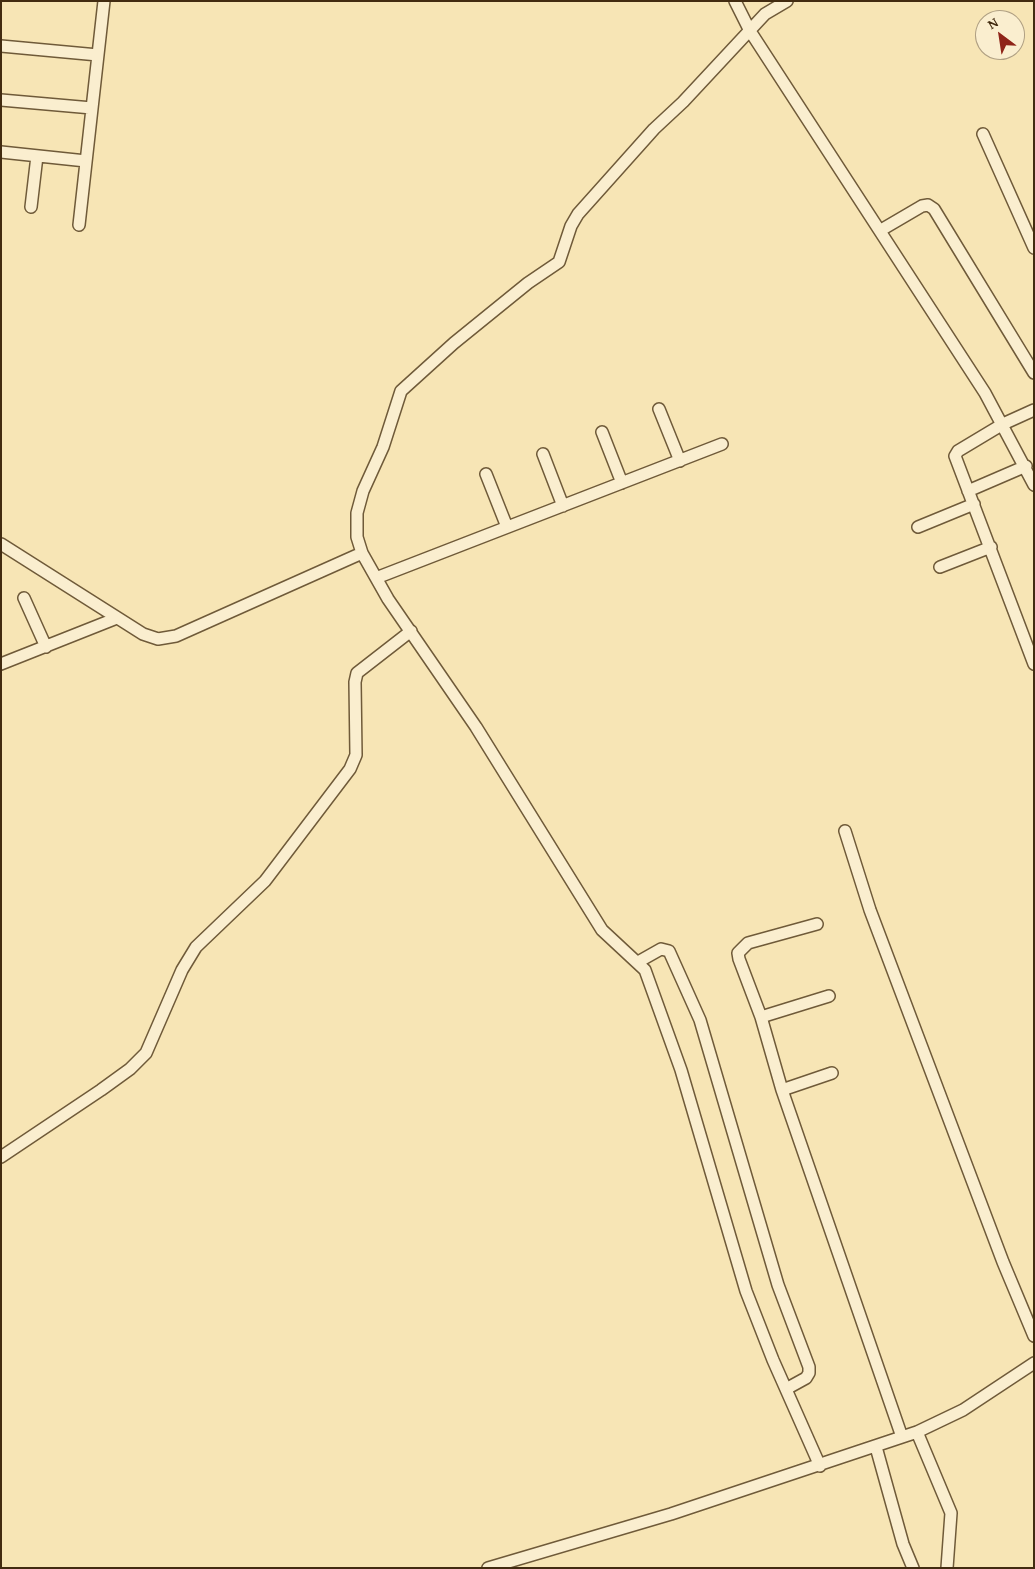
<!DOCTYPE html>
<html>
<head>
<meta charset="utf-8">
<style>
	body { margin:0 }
	#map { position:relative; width:1035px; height:1569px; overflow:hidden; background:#f7e5b5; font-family:"Gentium Book Plus",serif }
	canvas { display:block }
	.frame { position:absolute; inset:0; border:2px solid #422b10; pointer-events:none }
	.north { position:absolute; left:975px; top:10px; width:50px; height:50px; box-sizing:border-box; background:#faeecf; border:1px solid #b0a083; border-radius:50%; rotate:329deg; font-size:14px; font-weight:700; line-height:20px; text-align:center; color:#422b10 }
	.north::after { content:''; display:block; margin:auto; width:18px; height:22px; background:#8f2418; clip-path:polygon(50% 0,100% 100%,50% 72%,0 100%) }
</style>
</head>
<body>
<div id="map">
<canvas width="1035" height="1569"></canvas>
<div class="frame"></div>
<div class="north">N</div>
</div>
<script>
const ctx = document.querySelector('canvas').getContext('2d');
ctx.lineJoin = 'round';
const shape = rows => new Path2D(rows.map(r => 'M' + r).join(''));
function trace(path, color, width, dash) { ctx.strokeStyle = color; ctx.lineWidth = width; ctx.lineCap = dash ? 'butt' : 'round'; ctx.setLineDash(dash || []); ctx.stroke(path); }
const minor = shape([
	[735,1,750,31,985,393,1034,485],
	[787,1,765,14,683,102,654,129,578,214,571,226,559,262,528,283,454,343,401,391,383,447,363,491,357,513,357,537,362,553,388,599,476,727,602,930,645,970,681,1070,746,1291,773,1360,820,1466],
	[1,46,98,55],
	[1,100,92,108],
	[983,134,1034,248],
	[1,152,86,161],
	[31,207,37,156],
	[79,225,104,1],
	[881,230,922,206,928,205,934,209,1034,373],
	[659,409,680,461],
	[1034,410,1003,424,958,451,955,456,1034,664],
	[602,432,622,483],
	[543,454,563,506],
	[486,474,507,527],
	[968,491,1026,466],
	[918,527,974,504],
	[1,544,143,634,158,639,176,636,362,553],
	[940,567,991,547],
	[376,578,722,444],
	[24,598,46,647],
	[1,664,117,618],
	[845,831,870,910,1003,1262,1034,1336],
	[817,924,748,943,738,953,739,959,761,1017,782,1090,902,1437],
	[638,962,661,949,669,951,700,1020,778,1285,809,1367,809,1373,806,1378,786,1389],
	[761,1017,829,996],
	[782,1090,832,1073],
	[1,1157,101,1090,130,1069,146,1053,182,970,196,947,265,881,350,769,356,755,355,682,357,673,411,631],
	[917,1432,951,1513,947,1568],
	[876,1447,903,1544,913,1568],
	[488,1568,671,1514,917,1432,963,1410,1034,1363]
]);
trace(minor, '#6f5a39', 14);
trace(minor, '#faeecf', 11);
</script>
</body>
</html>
